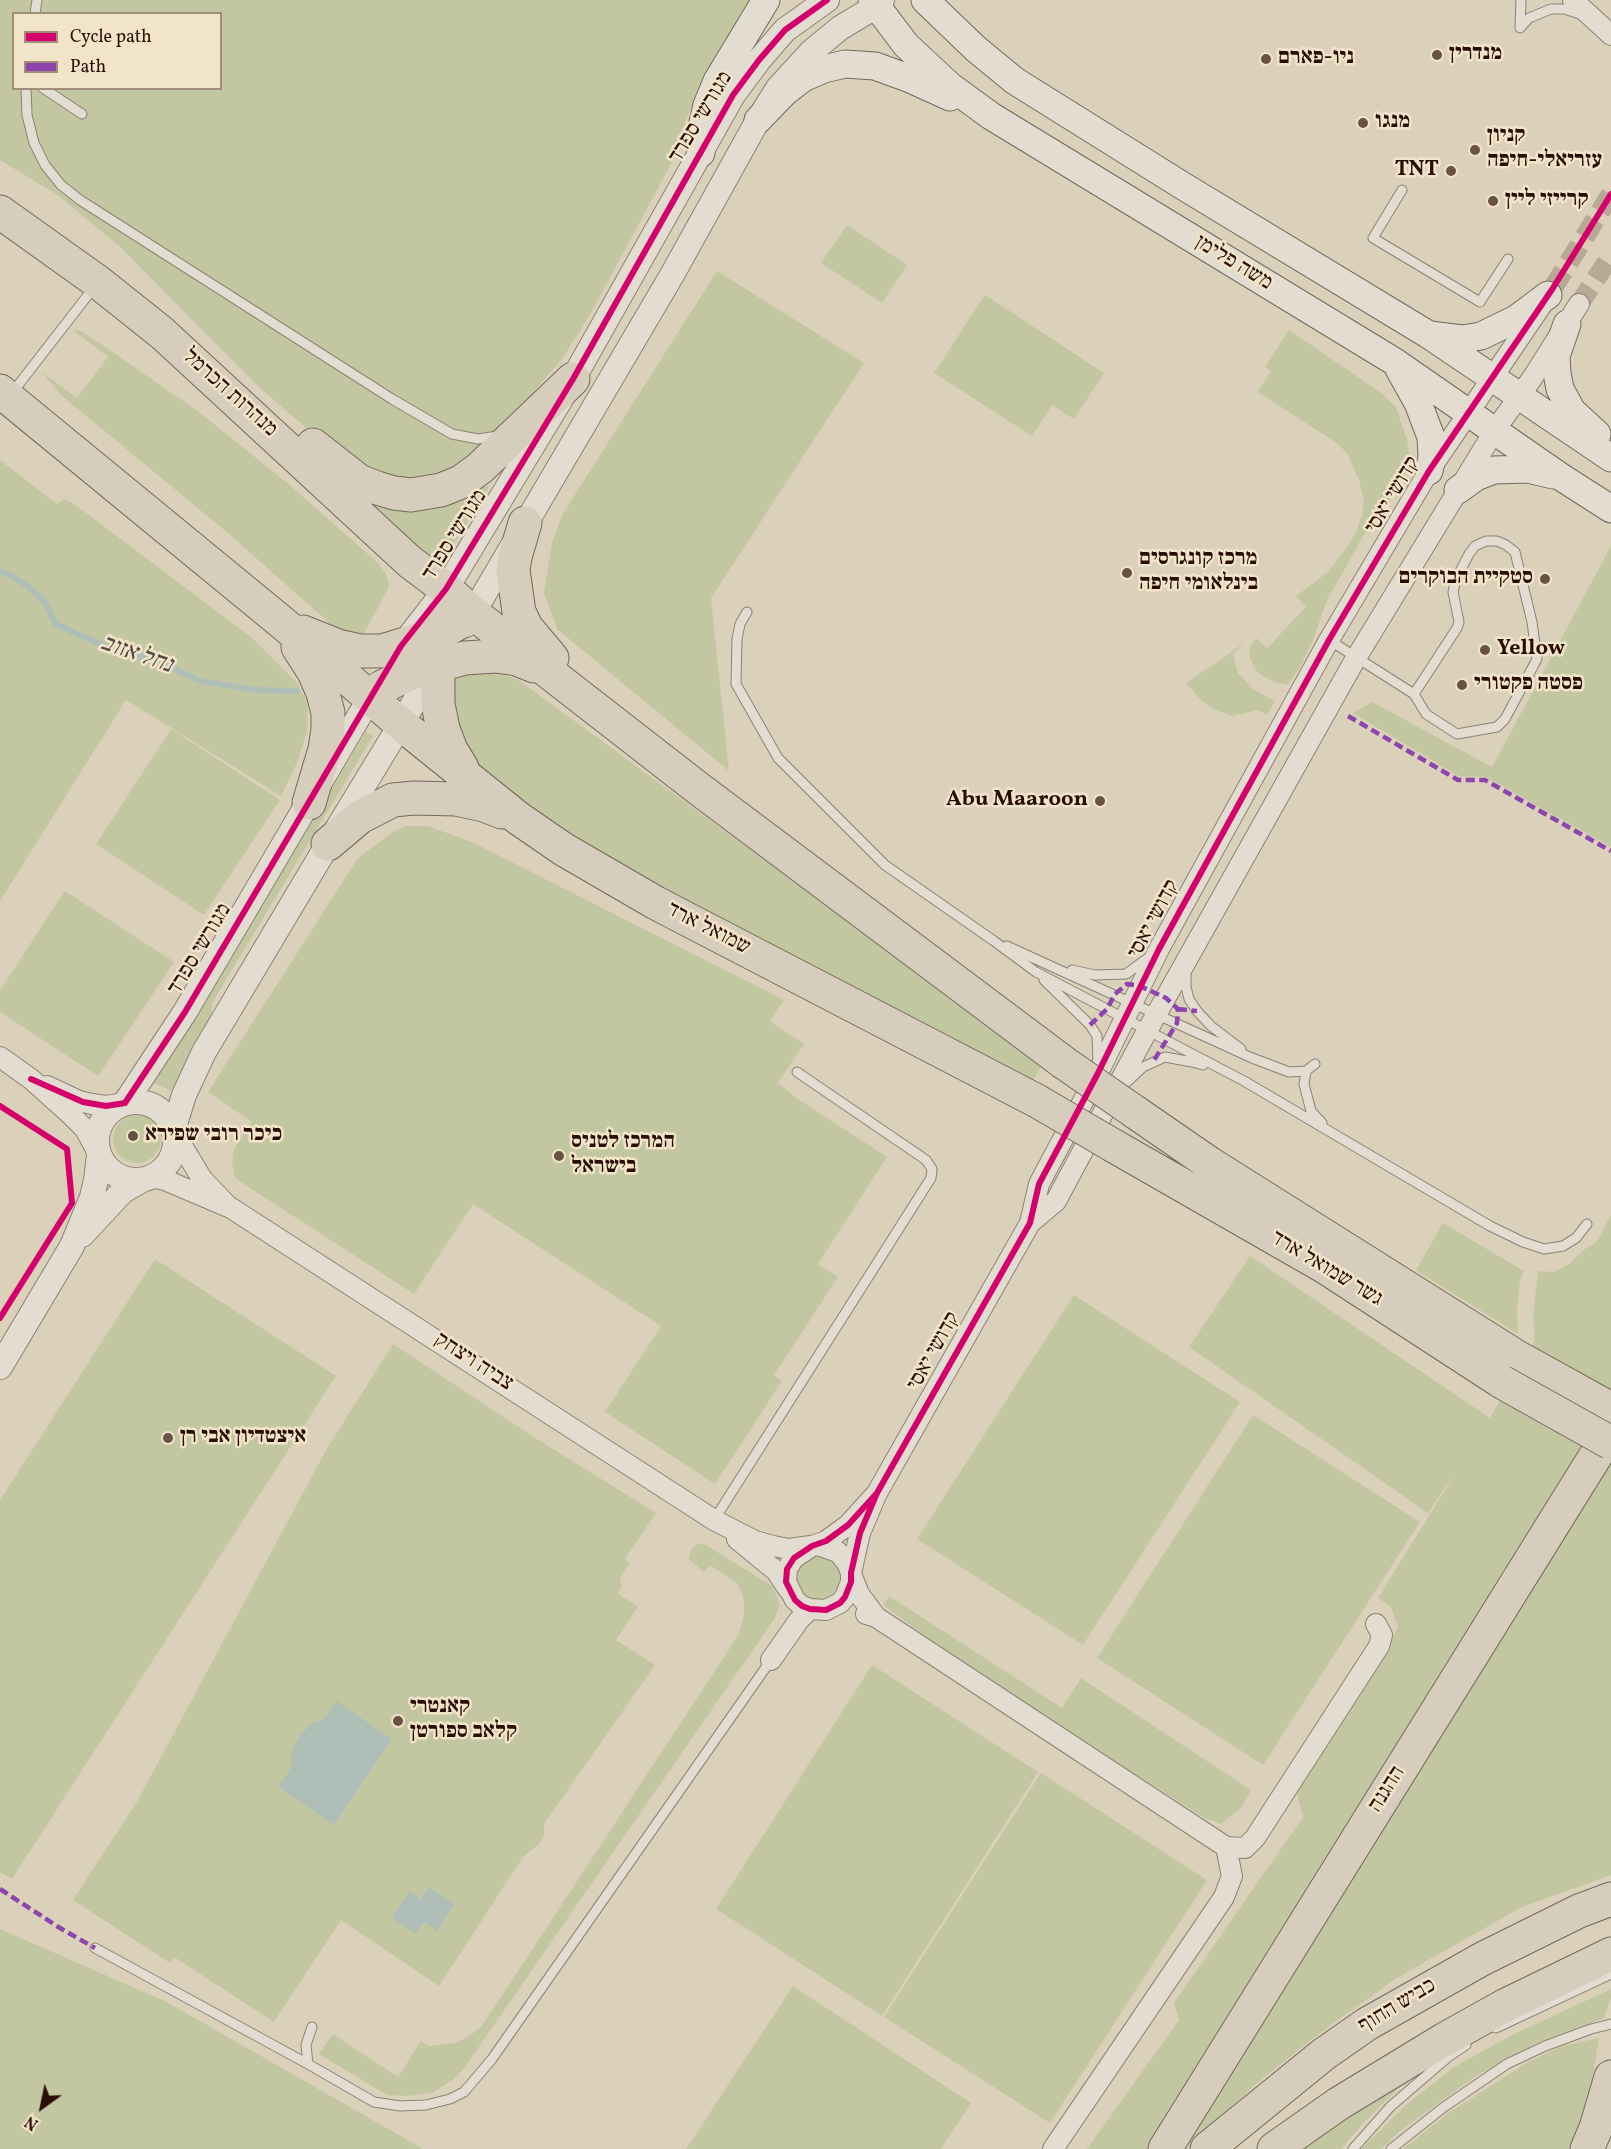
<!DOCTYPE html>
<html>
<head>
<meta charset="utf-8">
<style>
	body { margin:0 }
	#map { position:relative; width:1611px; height:2149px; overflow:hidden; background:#dbd0b9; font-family:Vollkorn,serif }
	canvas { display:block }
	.legend { position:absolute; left:12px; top:12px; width:210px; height:78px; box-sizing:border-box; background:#f1e4c8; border:2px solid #a18e7a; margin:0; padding:8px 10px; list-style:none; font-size:18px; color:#290e04 }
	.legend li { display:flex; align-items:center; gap:12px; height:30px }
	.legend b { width:30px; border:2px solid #a18e7a }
	.north { position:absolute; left:12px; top:2077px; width:60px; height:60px; -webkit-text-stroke:4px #f1e4c8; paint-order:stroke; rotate:213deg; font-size:16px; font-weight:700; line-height:24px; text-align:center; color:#290e04 }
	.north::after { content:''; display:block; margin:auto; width:21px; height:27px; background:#290e04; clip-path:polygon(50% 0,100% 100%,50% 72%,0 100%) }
</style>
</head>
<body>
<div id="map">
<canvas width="1611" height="2149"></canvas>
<ul class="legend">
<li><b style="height:8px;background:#d6006c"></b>Cycle path</li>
<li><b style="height:8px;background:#8e44ad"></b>Path</li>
</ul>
<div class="north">N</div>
</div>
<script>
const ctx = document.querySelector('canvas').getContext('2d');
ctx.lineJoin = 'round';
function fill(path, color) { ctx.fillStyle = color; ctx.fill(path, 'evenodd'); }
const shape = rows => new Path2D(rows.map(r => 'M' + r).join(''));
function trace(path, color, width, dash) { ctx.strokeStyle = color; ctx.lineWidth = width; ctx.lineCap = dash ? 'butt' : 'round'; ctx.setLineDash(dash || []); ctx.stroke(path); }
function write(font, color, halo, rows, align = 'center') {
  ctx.font = font + ' Vollkorn,"Frank Ruhl Libre",serif'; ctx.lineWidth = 5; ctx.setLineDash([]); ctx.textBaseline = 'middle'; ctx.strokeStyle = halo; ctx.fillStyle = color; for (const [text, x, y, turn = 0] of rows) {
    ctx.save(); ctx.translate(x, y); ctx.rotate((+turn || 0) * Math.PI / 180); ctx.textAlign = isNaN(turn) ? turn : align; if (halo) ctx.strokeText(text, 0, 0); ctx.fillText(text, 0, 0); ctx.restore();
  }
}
fill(shape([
	[0,0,752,0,702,83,686,119,678,151,591,313,562,359,476,459,422,486,348,464,261,389,118,245,59,196,0,160],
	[14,14,220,14,220,88,14,88],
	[847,225,907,265,882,303,821,263],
	[717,271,864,363,711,598,729,771,557,629,544,593,552,543,562,515],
	[985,295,1104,373,1074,419,1052,405,1032,436,934,373],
	[73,330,81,331,101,344,199,412,292,487,378,563,386,574,389,587,363,635,344,633,335,628,229,534,61,395,42,372,77,398,108,357],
	[1289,330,1380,392,1396,407,1407,440,1411,464,1393,495,1377,512,1327,600,1313,640,1299,669,1287,685,1274,682,1261,675,1254,668,1249,655,1250,647,1256,638,1267,648,1306,607,1296,596,1328,572,1348,546,1356,532,1362,515,1364,500,1359,480,1347,453,1335,442,1258,392,1271,371,1265,367],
	[0,460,57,504,64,499,73,503,251,637,298,684,308,704,307,732,296,765,281,796,126,700,0,901],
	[330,471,353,488,476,480,489,487,440,566],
	[1611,546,1611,847,1486,777,1459,776,1353,713,1372,702,1492,767],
	[1246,642,1233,654,1238,673,1253,689,1275,701,1267,715,1258,710,1232,716,1215,710,1202,701,1186,683],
	[494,670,520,681,1043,1064,1029,1087,633,876,485,778,457,728,451,672],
	[171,729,280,800,204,915,96,844],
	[366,732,373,736,212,1003,212,1016,171,1091,149,1081,196,1014],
	[406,826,428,826,474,843,784,1000,770,1021,804,1044,778,1083,798,1099,887,1157,818,1264,838,1277,774,1375,782,1381,715,1484,605,1412,661,1326,473,1204,414,1294,236,1179,234,1175,232,1162,234,1149,252,1122,208,1092,358,858,394,831],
	[65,891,174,962,98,1076,0,1012,0,990],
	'113 1139a24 24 0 1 1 48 0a24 24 0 1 1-48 0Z',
	[1611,1215,1611,1419,1188,2091,1147,2149,1087,2149,1179,2020,1174,2003,1303,1817,1295,1786,1390,1642,1398,1627,1391,1607,1378,1598,1458,1469,1428,1513,1189,1347,1250,1256,1490,1418,1535,1340,1533,1316,1538,1271,1554,1272,1569,1264,1585,1249,1596,1243],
	[1443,1223,1524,1271,1520,1280,1517,1308,1518,1334,1416,1270],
	[155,1259,336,1376,12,1879,0,1872,0,1500],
	[1074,1295,1240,1402,1083,1645,917,1539],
	[393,1344,537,1439,656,1513,625,1559,630,1563,620,1578,622,1586,618,1594,638,1606,616,1640,655,1665,544,1824,544,1835,539,1844,523,1857,439,1986,341,1920,274,2022,174,1957,170,1963,73,1900,138,1800,326,1450],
	[1253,1415,1420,1522,1263,1765,1097,1658],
	[1611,1458,1611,1875,1522,1907,1395,1979,1324,2030,1256,2084,1185,2149,1181,2149],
	[698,1543,706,1545,772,1586,780,1604,775,1618,465,2067,454,2079,432,2093,408,2096,387,2095,319,2054,333,2034,398,2077,421,2041,429,2046,455,2043,468,2037,482,2026,739,1634,744,1614,744,1600,738,1584,710,1565,704,1572,688,1559,693,1547],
	'796 1578a23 23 0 1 1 46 0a23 23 0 1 1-46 0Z',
	[889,1596,1062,1708,1081,1678,1251,1790,1241,1808,1221,1824,1204,1818,949,1654,883,1605],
	[872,1665,1038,1772,882,2016,716,1909],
	[1041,1773,1207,1880,1050,2123,884,2017],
	[0,1929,167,2002,423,2149,0,2149],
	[793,1986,971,2103,941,2149,686,2149],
	[1611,1989,1611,1997,1604,2018,1537,2043,1476,2076,1401,2130,1381,2149,1361,2149,1407,2104,1454,2067,1512,2035],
	[1599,2038,1591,2087,1572,2149,1403,2149,1447,2114,1528,2062,1562,2046],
	[1438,2050,1365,2121,1341,2149,1304,2149,1334,2122]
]), '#c3c7a1');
fill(shape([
	[336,1701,392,1739,334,1825,278,1787,291,1768,291,1753,300,1735,314,1722,323,1720],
	[429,1887,455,1904,437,1931,424,1922,416,1934,392,1918,409,1891,421,1899]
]), '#afbeb6');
trace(shape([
	[0,571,12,576,26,585,44,601,56,624,110,649,154,659,200,681,256,690,297,691]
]), '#afbeb6', 6);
trace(shape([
	[1553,288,1611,194],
	[1579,304,1611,256]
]), '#b7a995', 20, [20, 10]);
const service = shape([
	[35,14,37,0],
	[1520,28,1529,18,1551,9,1564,9,1580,14],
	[1520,28,1521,0],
	[26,88,27,115,34,143,45,165,61,185,80,200,392,399,452,434,478,439,498,436],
	[43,88,82,114],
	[1402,190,1373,238,1480,302,1508,259],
	[12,393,95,286],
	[747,612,740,624,737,639,736,684,778,758,885,865,994,941,1036,972,1244,1081,1490,1226,1523,1242,1544,1249,1563,1246,1576,1238,1587,1224],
	[1329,640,1414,694,1426,714,1457,734,1497,727,1505,719,1537,659,1532,622,1515,552,1506,545,1497,541,1486,541,1475,546,1469,554,1456,579,1453,592,1459,622,1457,628,1414,694],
	[1007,946,1252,1058,1289,1072,1306,1071],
	[1072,970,1095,975,1126,974,1148,958],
	[1186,972,1186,987,1189,999,1197,1011,1211,1026,1241,1049],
	[1044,980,1090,1025,1097,1036,1098,1062],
	[1315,1064,1306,1071,1304,1084,1311,1111,1322,1123],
	[1127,1082,1143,1067,1165,1057,1192,1062,1203,1065],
	[714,1520,931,1178,932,1169,926,1160,797,1072],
	[95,1948,308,2064],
	[312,2027,306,2045,308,2064,374,2102,400,2106,426,2105,450,2099,464,2092,492,2059,771,1660],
	[1496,2028,1611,1974],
	[1353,2149,1391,2106,1448,2057,1466,2045],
	[1391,2149,1444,2107,1507,2064,1545,2046,1591,2029,1611,2024]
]);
const minor = shape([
	[1573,0,1611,35],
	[0,1057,31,1079,70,1114,85,1129,99,1155],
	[47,1086,79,1101,92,1104,106,1106,125,1103],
	[175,1134,202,1179,226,1204],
	[149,1177,165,1180,231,1208,714,1520,755,1541,773,1546,789,1549,818,1545,838,1552,847,1563,859,1594,876,1617],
	[1030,1223,1056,1201,1147,1031,1356,658,1495,430,1533,377,1579,304],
	[877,1493,848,1525,826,1541,812,1546,794,1558,787,1569,786,1582,795,1600,802,1606,810,1609,826,1610,840,1603,845,1597,851,1582,851,1573,860,1533,877,1493,1030,1223,1039,1184,1097,1075,1159,949,1329,640,1429,471,1541,306],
	[737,1539,776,1571,788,1589],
	[866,1614,876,1617,1226,1847,1232,1876,1224,1897,1053,2149],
	[771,1660,799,1620,810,1609],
	[1226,1847,1245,1848,1255,1838,1379,1646,1382,1635,1376,1624]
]);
const tertiary = shape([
	[466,625,672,275,758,120,778,88,811,52,840,28,875,7,882,0],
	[401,647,446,589,573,379,733,95,759,60,785,30,827,0],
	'97 1141a39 39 0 1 1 78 0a39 39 0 1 1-78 0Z',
	[125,1103,185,1012,378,684],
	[174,1127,184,1095,204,1052,328,844,438,663],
	[82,1235,123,1191,144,1179],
	[0,1367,72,1246,92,1197,96,1180,99,1155]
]);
const secondary = shape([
	[872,0,906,45,950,86,991,116,1395,362,1561,477,1611,509],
	[925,0,976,49,1015,81,1183,186,1429,335,1611,458],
	[758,120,785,92,803,78,824,69,845,64,875,66,908,78,950,97],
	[701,153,702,127,707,105,717,81,766,0],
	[1567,324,1556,356,1557,373,1560,389,1572,411,1597,434],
	[1430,335,1462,339,1481,336,1516,319,1548,295],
	[1399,369,1418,403,1431,437,1432,457,1429,471],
	[1458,490,1476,477,1494,470,1528,469,1553,475]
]);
const trunk = shape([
	[0,212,98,282,162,333,410,562,446,589,474,614,699,789,1063,1062],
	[0,391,285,625,401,724,518,818,563,849,656,903,1037,1101],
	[313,445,359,481,377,488,394,493,411,495,441,490,461,482,480,468,573,379],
	[525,523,515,557,513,570,519,612,526,627,552,658],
	[443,615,438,664,438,704,443,729,451,750,462,768],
	[303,632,338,646,360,651,382,651,441,633,474,614],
	[298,647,314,672,323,693,328,713,328,729,325,749,309,803],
	[371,698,384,686,416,671,465,658,496,656,517,659,534,666],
	[328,844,360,817,393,800,414,798,456,799,484,805,502,812],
	[1135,1112,1209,1163,1517,1357,1611,1409],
	[1114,1146,1325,1267,1502,1382],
	[1165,2149,1611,1431]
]);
const motorway = shape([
	[1207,2149,1324,2054,1367,2024,1482,1959,1579,1911,1611,1899],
	[1274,2149,1338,2104,1445,2039,1506,2005,1611,1954],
	[1587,2149,1596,2128,1611,2077]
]);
trace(service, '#8c8274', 11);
trace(minor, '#8c8274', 22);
trace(tertiary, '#8c8274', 26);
trace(secondary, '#72695c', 29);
trace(trunk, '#72695c', 35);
trace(motorway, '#72695c', 35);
trace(service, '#e3ddd1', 9);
trace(minor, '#e3ddd1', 20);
trace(tertiary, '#e3ddd1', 24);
trace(secondary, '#e3ddd1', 27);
trace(trunk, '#d7cdbc', 33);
trace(motorway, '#d7cdbc', 33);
const trunkBridge = shape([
	[1063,1062,1135,1112],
	[1037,1101,1114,1146],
	[1502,1382,1611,1443]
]);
trace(trunkBridge, '#72695c', 35, []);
trace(trunkBridge, '#d7cdbc', 33);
trace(shape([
	[1348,716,1458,780,1485,780,1611,851],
	[1178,1009,1197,1011],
	[1090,1025,1107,1009,1115,994,1127,984,1140,986,1166,998,1178,1009,1177,1023,1153,1062],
	[0,1889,60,1928,95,1948]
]), '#8e44ad', 4.5, [9, 4.5]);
trace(shape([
	[31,1079,83,1102,106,1106,125,1103,185,1012,401,646,446,589,573,379,733,95,759,60,785,30,827,0],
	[0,1106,67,1149,72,1203,0,1318],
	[877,1493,848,1525,826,1541,812,1546,794,1558,787,1569,786,1582,795,1600,802,1606,810,1609,826,1610,840,1603,845,1597,851,1582,851,1573,860,1533,877,1493,1030,1223,1039,1184,1097,1075,1159,949,1329,640,1429,471,1553,288,1611,194]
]), '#d6006c', 6);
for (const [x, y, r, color] of [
	[1437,55,6,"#675243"],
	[1266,59,6,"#675243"],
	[1363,123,6,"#675243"],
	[1475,150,6,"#675243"],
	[1451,171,6,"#675243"],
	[1493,201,6,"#675243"],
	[1127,573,6,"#675243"],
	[1545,579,6,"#675243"],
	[1485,650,6,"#675243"],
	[1462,685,6,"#675243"],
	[1100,801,6,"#675243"],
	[133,1136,6,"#675243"],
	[559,1156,6,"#675243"],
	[168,1438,6,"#675243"],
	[398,1721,6,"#675243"]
]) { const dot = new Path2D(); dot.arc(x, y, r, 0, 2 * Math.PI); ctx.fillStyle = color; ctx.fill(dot); trace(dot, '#f1e4c8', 2); }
write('bold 22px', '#290e04', '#f1e4c8', [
	["מנדרין",1449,55],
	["ניו-פארם",1278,59],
	["מנגו",1375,123],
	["קניון",1487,137],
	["עזריאלי-חיפה",1487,162],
	["TNT",1439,171,"right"],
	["קרייזי ליין",1505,201],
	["מרכז קונגרסים",1139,560],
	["בינלאומי חיפה",1139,585],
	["סטקיית הבוקרים",1533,579,"right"],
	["Yellow",1497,650],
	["פסטה פקטורי",1474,685],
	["Abu Maaroon",1088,801,"right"],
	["כיכר רובי שפירא",145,1136],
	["המרכז לטניס",571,1143],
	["בישראל",571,1168],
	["איצטדיון אבי רן",180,1438],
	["קאנטרי",410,1708],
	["קלאב ספורטן",410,1733]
], 'left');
write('22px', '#290e04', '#f1e4c8', [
	["מגורשי ספרד",702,118,-59],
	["משה פלימן",1233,264,31],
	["מנהרות הכרמל",229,394,42],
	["קדושי יאסי",1394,496,-59],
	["מגורשי ספרד",456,536,-58],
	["קדושי יאסי",1155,920,-62],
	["שמואל ארד",708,930,27],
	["מגורשי ספרד",201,950,-59],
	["גשר שמואל ארד",1326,1270,31],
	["קדושי יאסי",935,1352,-61],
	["צביה ויצחק",473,1363,33],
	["ההגנה",1388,1790,-58],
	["כביש החוף",1398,2007,-31]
]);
write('italic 24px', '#514942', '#f1e4c8', [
	["נחל אזוב",136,656,19]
]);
</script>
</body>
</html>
